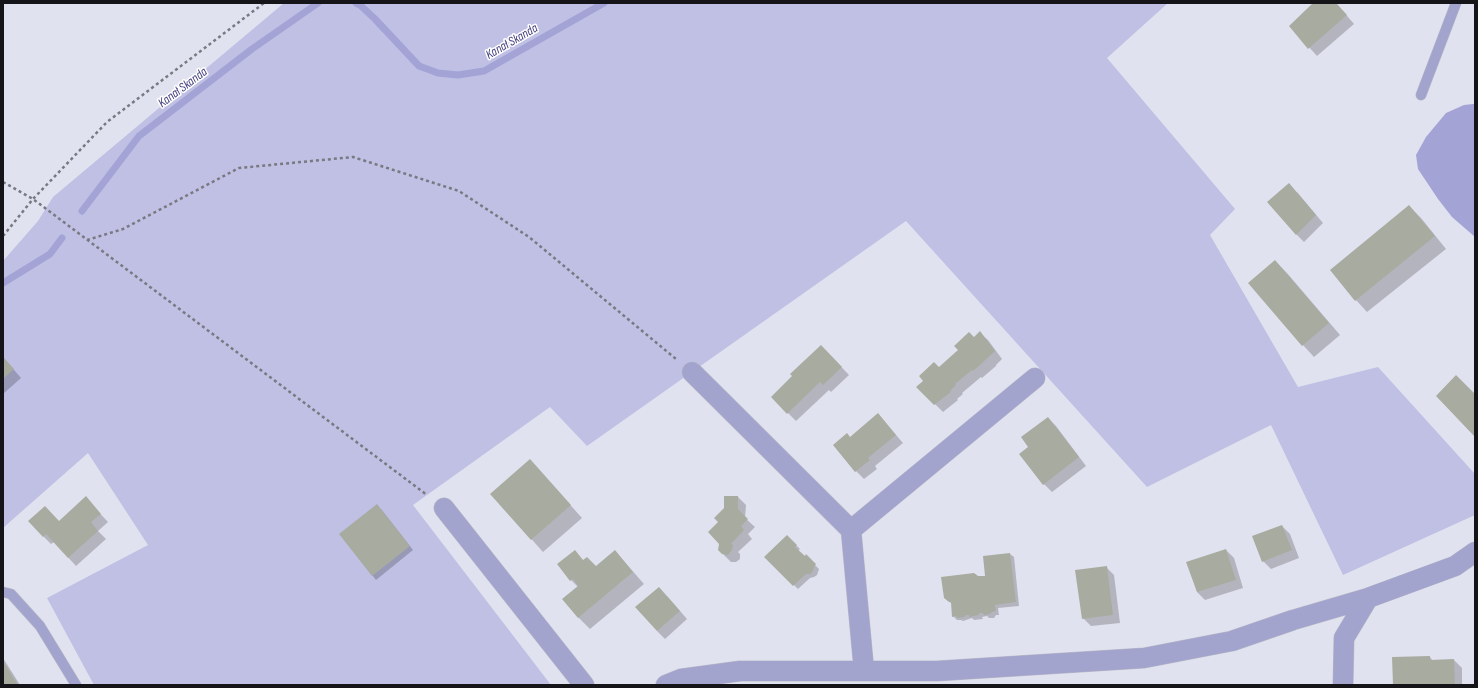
<!DOCTYPE html>
<html>
<head>
<meta charset="utf-8">
<style>
	body { margin:0 }
	#map { position:relative; width:1478px; height:688px; overflow:hidden; background:#e1e2ef; font-family:"Sofia Sans Condensed",sans-serif }
	canvas { display:block }
	.frame { position:absolute; inset:0; border:4px solid #151519; pointer-events:none }
</style>
</head>
<body>
<div id="map">
<canvas width="1478" height="688"></canvas>
<div class="frame"></div>
</div>
<script>
const ctx = document.querySelector('canvas').getContext('2d');
ctx.lineJoin = 'round';
function fill(path, color) { ctx.fillStyle = color; ctx.fill(path, 'evenodd'); }
const shape = rows => new Path2D(rows.map(r => 'M' + r).join(''));
function trace(path, color, width, dash) { ctx.strokeStyle = color; ctx.lineWidth = width; ctx.lineCap = dash ? 'butt' : 'round'; ctx.setLineDash(dash || []); ctx.stroke(path); }
function write(font, color, halo, rows, align = 'center') {
  ctx.font = font + ' "Sofia Sans Condensed",sans-serif'; ctx.lineWidth = 3; ctx.setLineDash([]); ctx.textBaseline = 'middle'; ctx.strokeStyle = halo; ctx.fillStyle = color; for (const [text, x, y, turn = 0] of rows) {
    ctx.save(); ctx.translate(x, y); ctx.rotate((+turn || 0) * Math.PI / 180); ctx.textAlign = isNaN(turn) ? turn : align; if (halo) ctx.strokeText(text, 0, 0); ctx.fillText(text, 0, 0); ctx.restore();
  }
}
fill(shape([
	[284,3,1168,3,1107,58,1235,209,1210,235,1298,387,1378,367,1475,474,1475,515,1343,575,1271,425,1147,487,906,221,587,446,550,407,413,505,551,685,94,685,47,598,148,545,88,453,3,528,3,261,38,221,53,197]
]), '#bfc0e4');
fill(shape([
	[1473,104,1475,104,1475,237,1452,217,1438,199,1418,169,1416,155,1426,137,1446,113,1464,105]
]), '#a3a3d6');
fill(shape([
	[1315,3,1336,3,1354,24,1317,56,1290,26],
	[1297,192,1323,223,1304,242,1296,234],
	[1409,206,1421,218,1446,249,1367,312,1356,300],
	[1275,261,1287,273,1340,335,1314,357,1303,345],
	[980,333,988,340,1002,359,996,365,996,366,982,378,981,377,962,393,963,394,957,399,958,400,943,412,918,387],
	[829,354,849,375,831,392,829,390,796,421,772,397],
	[3,357,21,378,3,394],
	[878,414,903,443,875,466,877,469,864,479,856,471,851,438],
	[1048,418,1056,426,1086,466,1052,492,1044,484,1030,447],
	[530,460,582,518,543,552,491,494],
	[738,497,746,505,745,518,755,527,748,534,752,539,738,552,740,554,740,559,736,562,731,562,719,550,720,522],
	[93,506,108,522,98,531,106,539,76,566,54,542,51,544,43,536,59,522],
	[381,509,413,550,376,580,340,534],
	[1282,526,1290,534,1299,558,1271,569,1263,561],
	[787,536,800,549,798,551,805,557,806,556,819,569,817,575,814,577,810,578,798,589,766,557],
	[1226,550,1234,558,1243,588,1205,600,1197,592,1188,562],
	[615,551,644,584,590,629,578,617,578,587,571,580,584,561,596,567],
	[1010,554,1014,557,1019,606,998,608,999,615,996,615,994,618,989,618,987,616,982,617,983,619,974,620,972,618,963,621,961,620,957,620,953,616,952,604,945,598,978,577,986,576],
	[1106,567,1114,575,1120,623,1091,626,1083,618],
	[667,596,687,619,665,639,657,631],
	[1430,657,1433,661,1454,660,1462,668,1462,685,1394,685],
	[3,658,20,685,3,685]
]), '#0003');
trace(shape([
	[356,3,360,5,375,19,419,66,438,73,458,75,484,71,604,3],
	[82,211,139,136,252,49,318,3],
	[3,283,50,254,62,238]
]), '#a3a3d6', 7);
fill(shape([
	[1313,3,1336,3,1347,15,1308,49,1289,26],
	[1289,183,1316,215,1296,235,1267,202],
	[1409,205,1435,236,1355,301,1330,270],
	[1275,260,1329,323,1302,346,1248,283],
	[980,331,995,351,980,365,973,371,972,370,955,384,956,385,950,391,951,392,934,405,916,387,923,381,919,376,934,362,939,367,958,350,954,346,969,332,974,337],
	[821,345,842,367,823,385,820,382,787,414,771,397,792,376,790,374],
	[3,357,14,369,3,379],
	[1456,375,1475,394,1475,437,1436,396],
	[878,413,896,435,868,458,870,460,855,472,833,445,847,433,850,437],
	[1048,417,1079,457,1043,485,1019,454,1028,447,1021,437],
	[530,459,571,505,531,540,490,494],
	[86,496,101,514,91,522,98,531,68,558,46,534,43,537,28,521,45,506,59,521],
	[724,496,738,496,738,509,748,519,741,526,744,530,731,544,733,545,732,550,728,555,722,554,718,550,719,544,708,532,718,522,714,518,724,508],
	[377,504,410,546,372,576,339,534],
	[1282,525,1292,550,1262,562,1252,536],
	[787,535,797,545,795,547,805,556,806,554,816,564,814,567,813,571,810,574,806,574,793,586,764,557],
	[1226,549,1236,580,1197,592,1186,562],
	[575,550,583,560,587,557,596,566,615,550,633,572,578,618,562,599,578,586,573,579,570,581,557,564],
	[1010,553,1016,602,995,605,996,611,992,612,990,614,984,615,983,613,979,613,979,615,969,617,969,615,966,615,964,617,958,618,956,616,952,617,951,602,949,602,944,598,941,577,974,573,978,576,985,576,983,556],
	[1107,566,1113,615,1082,619,1075,570],
	[659,587,680,611,657,631,635,607],
	[1430,656,1430,660,1454,659,1455,685,1393,685,1392,657],
	[3,661,18,685,3,685]
]), '#a8aba0');
const service = shape([
	[1421,95,1456,3],
	[3,592,11,594,40,626,76,685]
]);
const minor = shape([
	[692,372,851,530,864,671],
	[444,508,584,685],
	[851,530,1035,378],
	[666,685,681,679,740,671,937,671,1144,658,1232,641,1293,620,1368,598,1455,566,1475,552],
	[1343,685,1344,638,1368,598]
]);
trace(service, '#bcbdc8', 11);
trace(minor, '#bcbdc8', 21);
trace(shape([
	[3,182,33,199,427,495],
	[3,236,33,199,107,122,264,3],
	[87,240,123,229,239,168,353,157,459,191,529,237,676,359]
]), '#797982', 2.5, [3, 3]);
trace(service, '#a3a4cd', 10);
trace(minor, '#a3a4cd', 20);
write('italic 13px', '#423e7d', '#fff', [
	["Kanał Skanda",512,42,-30],
	["Kanał Skanda",183,88,-37]
]);
</script>
</body>
</html>
